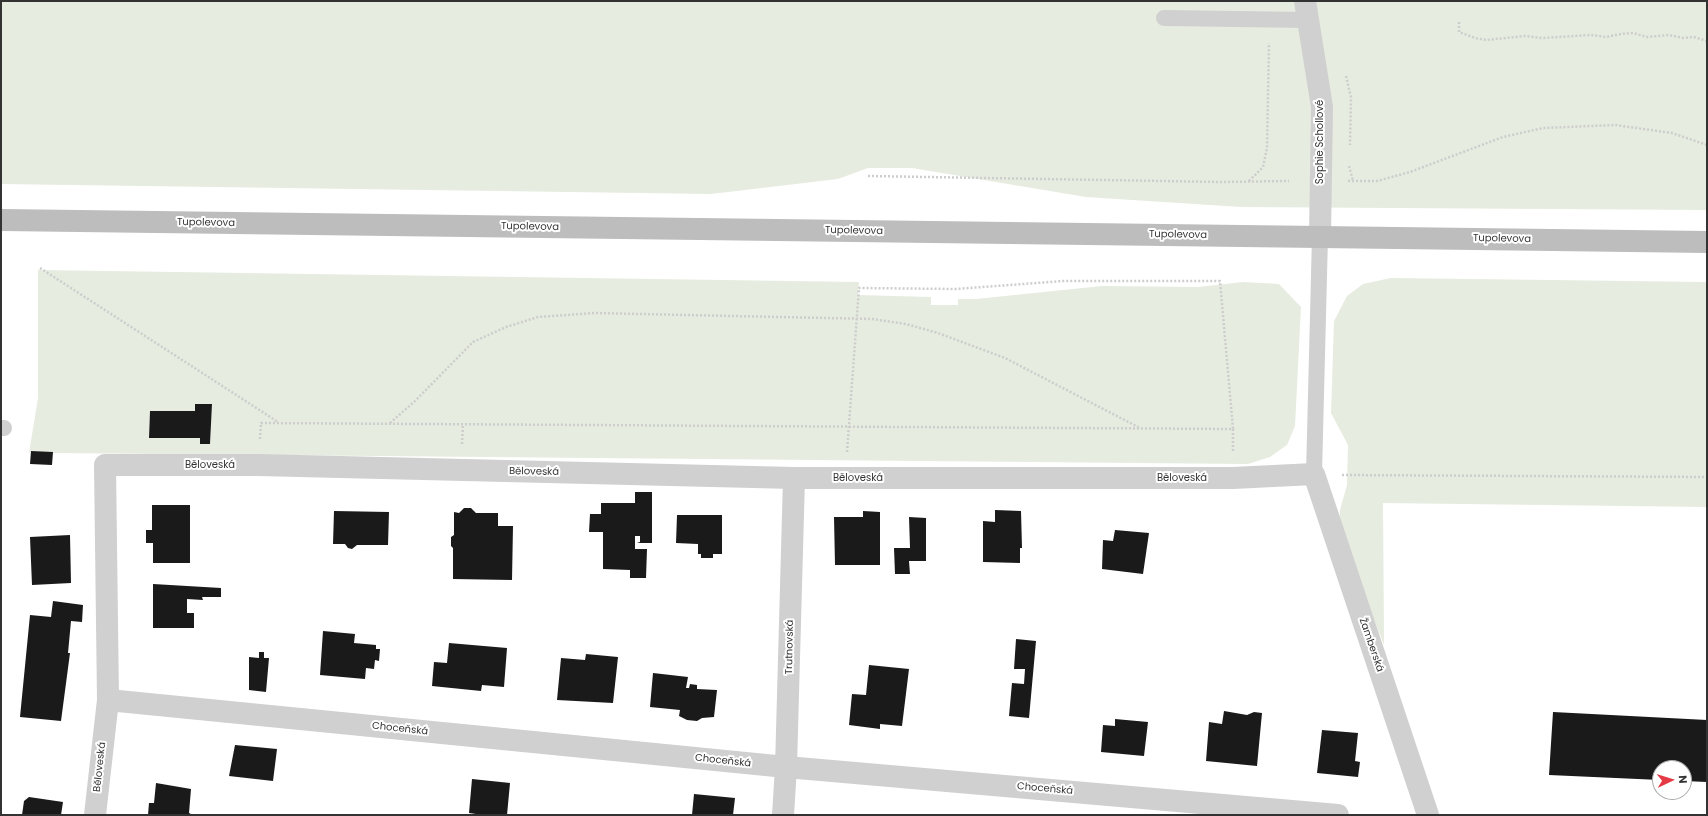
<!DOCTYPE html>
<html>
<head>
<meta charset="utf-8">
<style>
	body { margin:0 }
	#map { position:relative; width:1708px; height:816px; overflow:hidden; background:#fff; font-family:Poppins,sans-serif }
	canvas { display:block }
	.frame { position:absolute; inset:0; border:2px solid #333; pointer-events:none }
	.north { position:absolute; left:1652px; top:760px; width:40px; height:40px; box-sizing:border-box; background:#fff; border:1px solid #adadad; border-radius:50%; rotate:86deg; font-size:11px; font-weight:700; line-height:16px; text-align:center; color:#333 }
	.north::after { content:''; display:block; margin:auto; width:14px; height:18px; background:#e63946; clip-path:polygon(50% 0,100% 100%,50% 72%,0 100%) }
</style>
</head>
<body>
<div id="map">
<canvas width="1708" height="816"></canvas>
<div class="frame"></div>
<div class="north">N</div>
</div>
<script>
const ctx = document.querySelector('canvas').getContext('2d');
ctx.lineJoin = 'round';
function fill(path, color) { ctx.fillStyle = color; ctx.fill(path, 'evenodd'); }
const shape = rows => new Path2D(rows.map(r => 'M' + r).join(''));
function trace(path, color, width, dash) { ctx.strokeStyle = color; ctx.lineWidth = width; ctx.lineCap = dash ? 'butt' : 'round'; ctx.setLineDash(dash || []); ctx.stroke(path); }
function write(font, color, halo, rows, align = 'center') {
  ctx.font = font + ' Poppins,sans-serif'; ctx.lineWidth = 4; ctx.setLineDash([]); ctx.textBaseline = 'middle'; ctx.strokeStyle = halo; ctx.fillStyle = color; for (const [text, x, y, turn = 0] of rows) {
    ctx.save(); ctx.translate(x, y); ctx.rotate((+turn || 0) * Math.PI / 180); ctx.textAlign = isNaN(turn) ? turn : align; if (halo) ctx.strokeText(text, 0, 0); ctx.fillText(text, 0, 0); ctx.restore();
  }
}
fill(shape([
	[1,1,1707,1,1707,210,1241,207,1086,197,912,168,868,168,838,179,711,194,1,184],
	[38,270,859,282,858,295,931,297,931,305,958,305,958,299,976,299,1102,286,1198,287,1243,282,1279,284,1301,307,1295,426,1287,445,1270,457,1248,464,53,453,31,451,29,453,38,398],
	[195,404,212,404,210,444,200,444,200,438,149,438,150,411,195,411],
	[1391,278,1707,282,1707,507,1383,503,1384,645,1339,530,1340,510,1347,485,1348,445,1331,413,1334,321,1347,296,1363,284]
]), '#e6ecdf');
fill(shape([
	[195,404,212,404,210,444,200,444,200,438,149,438,150,411,195,411],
	[31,451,53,452,52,465,30,464],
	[635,492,652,492,652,543,637,543,640,542,640,536,635,536,635,549,647,549,646,578,630,578,630,570,603,569,603,532,589,532,590,514,601,514,601,503,635,503],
	[152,505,190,505,190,563,153,563,153,543,146,543,146,530,152,530],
	[464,508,471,508,476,513,498,513,498,526,513,526,512,580,453,579,453,548,451,546,451,537,454,535,454,512,459,513],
	[995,510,1021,511,1022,548,1020,548,1020,563,983,562,983,521,995,522],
	[334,511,389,512,388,545,357,545,352,549,348,548,345,544,333,544],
	[863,511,880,512,880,565,835,565,834,517,863,517],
	[677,515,722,515,722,554,713,554,713,558,701,558,701,554,698,554,698,544,676,543],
	[909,517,926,518,926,561,909,561,910,574,895,574,894,548,910,548],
	[1115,530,1149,533,1143,574,1102,569,1103,540,1113,541],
	[70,535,71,583,32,585,30,537],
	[153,584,221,588,221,597,202,597,203,600,187,599,187,613,194,613,194,628,153,628],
	[53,601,83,605,82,622,71,621,68,653,70,653,61,721,20,717,30,615,51,617],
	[323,631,355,634,354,643,376,645,376,649,380,649,379,661,375,660,374,669,366,668,365,679,320,675],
	[1016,639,1036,641,1029,718,1009,716,1012,683,1024,684,1025,669,1014,669],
	[449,643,507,648,504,687,482,685,481,691,432,686,434,662,447,663],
	[259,652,264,652,264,658,269,658,266,692,249,690,249,657,259,658],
	[586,654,618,657,613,703,557,700,561,658,585,660],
	[869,665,909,669,902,726,880,724,880,729,849,725,852,694,866,695],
	[653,673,688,677,686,688,689,688,690,684,697,685,697,689,717,690,714,717,702,718,697,721,687,720,679,716,680,710,650,707],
	[1224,711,1247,715,1254,712,1262,713,1257,766,1206,761,1209,722,1222,724],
	[1553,712,1707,720,1707,782,1684,781,1684,768,1660,768,1660,780,1549,775],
	[1115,719,1148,722,1144,756,1101,752,1103,725,1115,726],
	[1322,730,1358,733,1355,761,1360,762,1358,777,1317,773],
	[235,745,277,749,273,781,229,776],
	[472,779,510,783,507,815,483,815,469,813],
	[156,783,191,789,189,813,193,815,148,815,149,803,154,803],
	[694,794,735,798,733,815,692,815],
	[29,797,63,802,61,815,22,815,24,801]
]), '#1a1a1a');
trace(shape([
	[1459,22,1459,32,1475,38,1486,40,1525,36,1542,38,1591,35,1606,37,1621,34,1633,33,1647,37,1669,35,1683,38,1694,37,1707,41],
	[1346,76,1351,97,1350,145],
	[1349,166,1353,181],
	[868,176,1221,182,1289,181],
	[1249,181,1263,167,1267,148,1269,43],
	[1348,181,1377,181,1410,172,1503,137,1543,128,1615,125,1672,133,1707,145],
	[40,268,278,422],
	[390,423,415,401,473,342,506,327,538,317,595,313,872,319,906,324,938,333,1005,358,1140,428],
	[260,439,261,423,1233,429,1233,452],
	[462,444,463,424],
	[847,452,859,288,956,289,1063,281,1220,281,1233,429],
	[1342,475,1707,477]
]), '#cdcdcd', 2.5, [2, 2]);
trace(shape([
	[1164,18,1308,20],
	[1,428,4,428],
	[1314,474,1320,236]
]), '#d0d0d0', 16);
trace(shape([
	[1305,1,1322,107,1320,236],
	[108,700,786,767,1338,815],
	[95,815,108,700,105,465,258,465,794,478,1233,478,1314,474,1428,815],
	[783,815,786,767,794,478]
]), '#d0d0d0', 22);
trace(shape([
	[1,220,1707,242]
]), '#bdbdbd', 22);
write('10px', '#333', '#fff', [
	["Sophie Schollové",1320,142,-90],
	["Tupolevova",206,223,1],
	["Tupolevova",530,227,1],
	["Tupolevova",854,231,1],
	["Tupolevova",1178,235,1],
	["Tupolevova",1502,239,1],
	["Běloveská",210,465],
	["Běloveská",534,472,1],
	["Běloveská",858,478],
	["Běloveská",1182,478],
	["Žamberská",1371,645,71],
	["Trutnovská",790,647,-89],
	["Choceňská",400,729,6],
	["Choceňská",723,761,6],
	["Běloveská",100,767,-84],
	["Choceňská",1045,789,5]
]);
</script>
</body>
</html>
